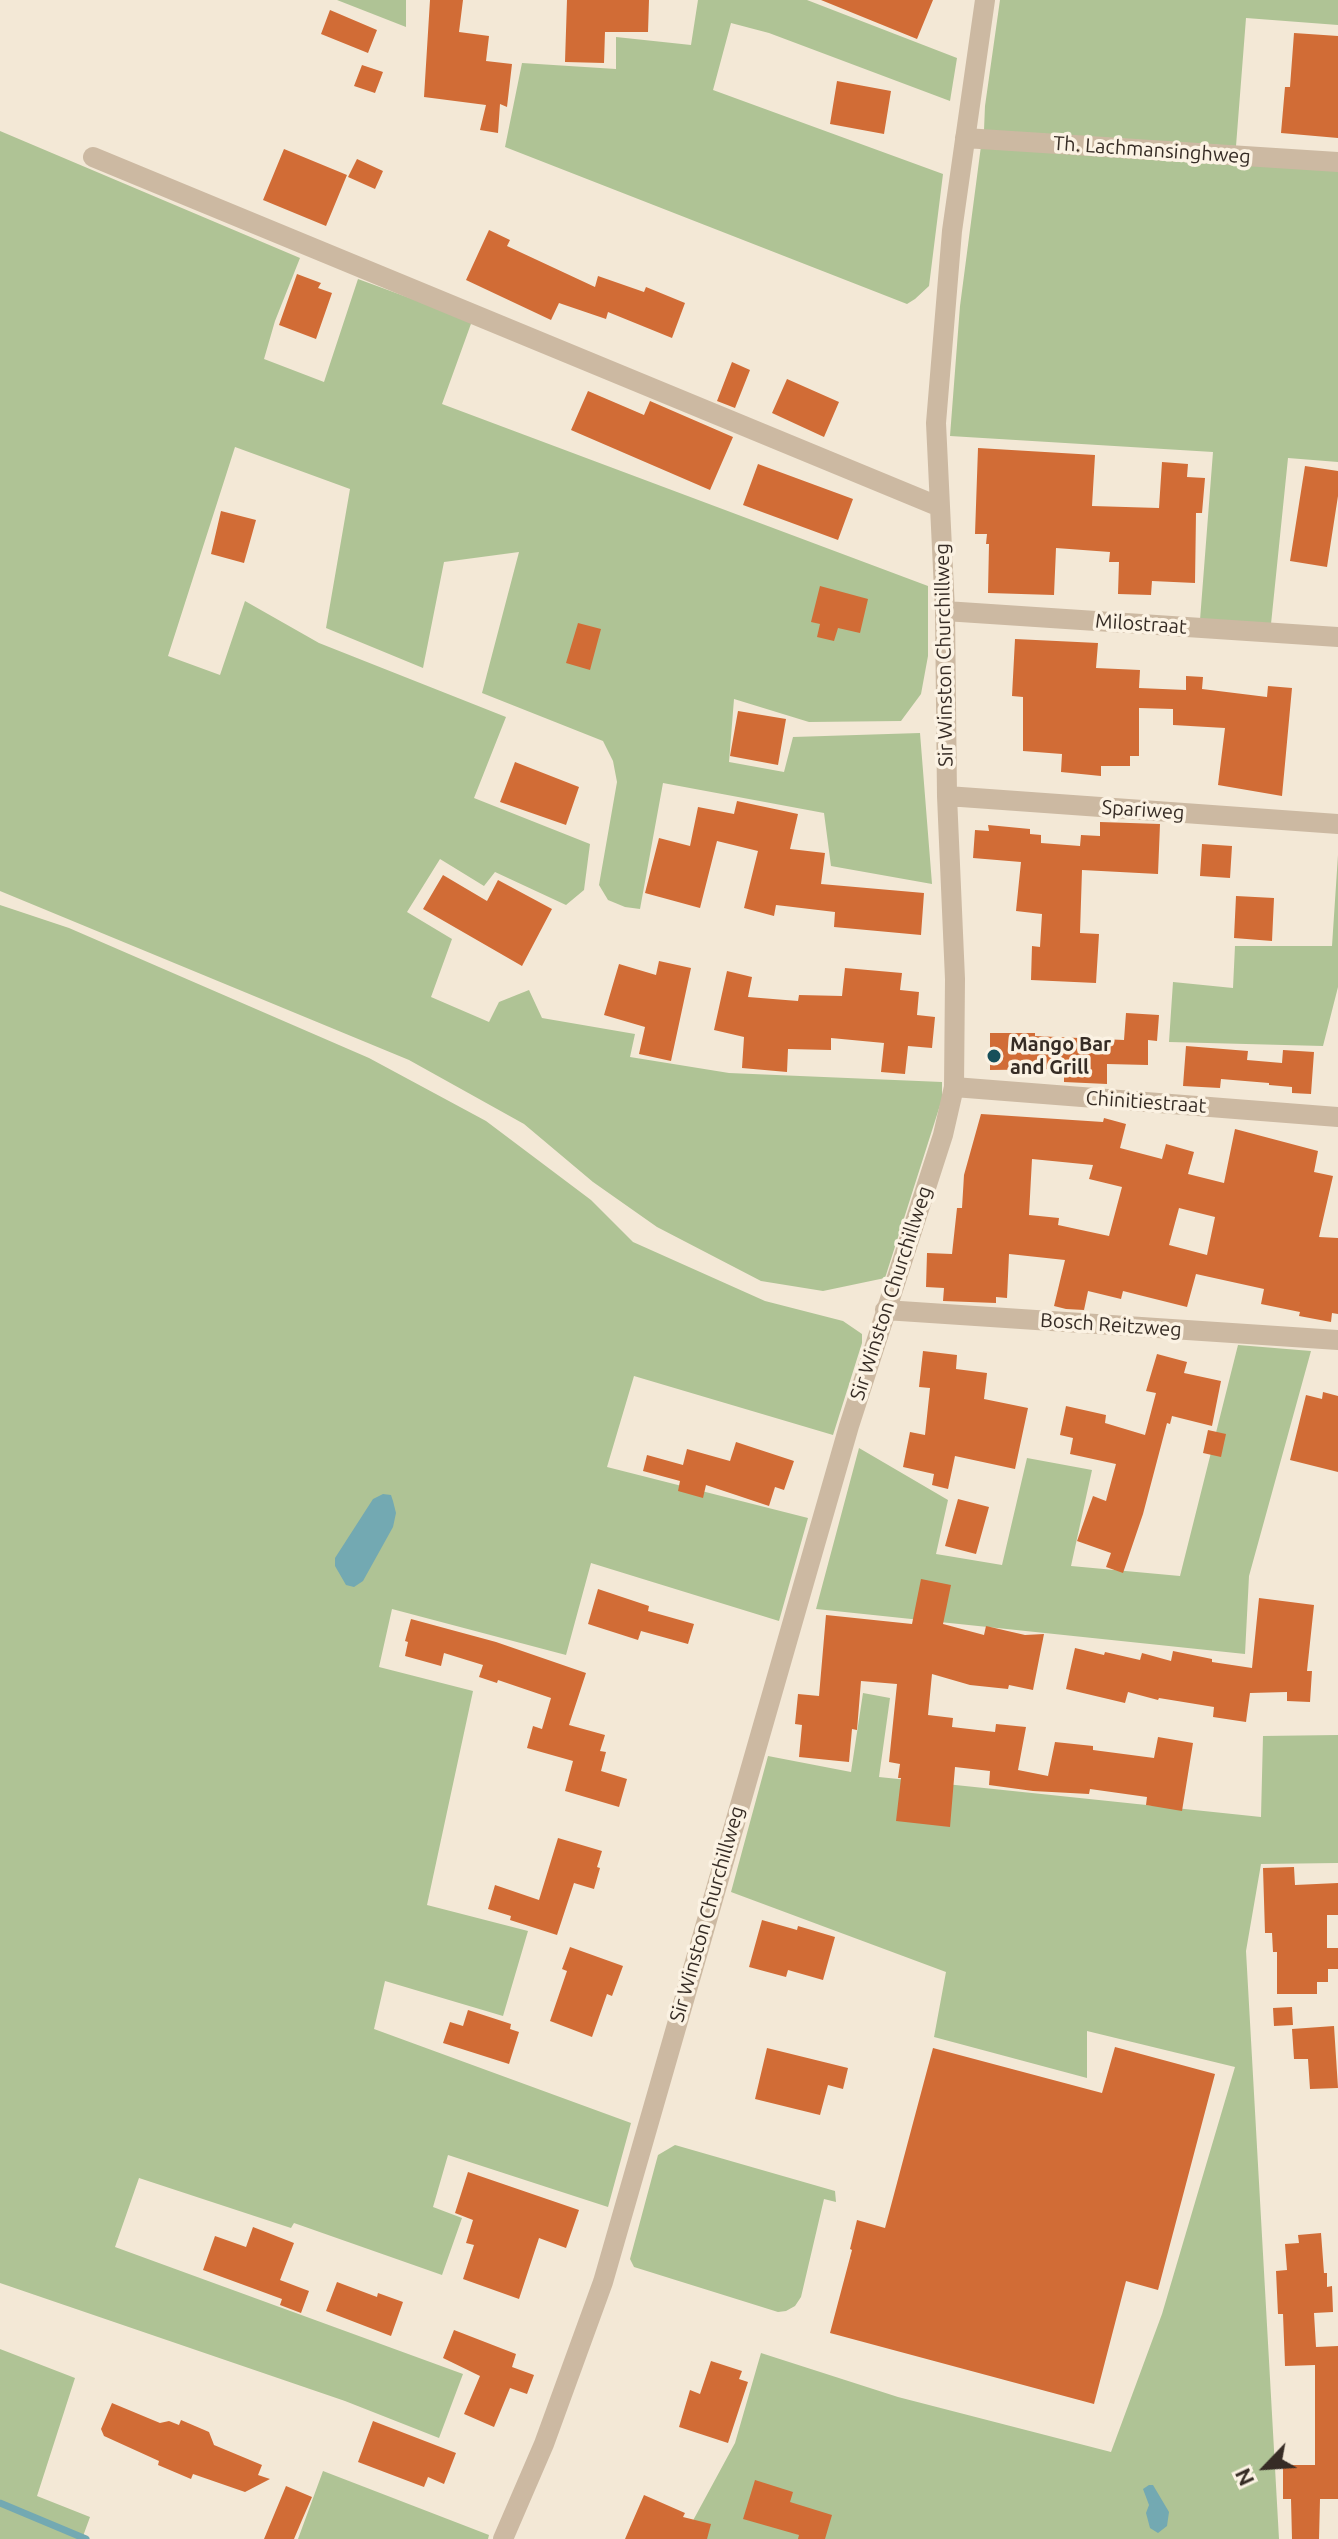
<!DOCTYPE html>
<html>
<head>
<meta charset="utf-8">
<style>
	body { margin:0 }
	#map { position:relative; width:1338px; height:2539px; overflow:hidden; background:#f3e8d6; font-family:Ubuntu,sans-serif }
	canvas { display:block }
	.north { position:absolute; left:1226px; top:2427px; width:80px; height:80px; -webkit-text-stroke:6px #fbf2e3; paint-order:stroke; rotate:245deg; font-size:22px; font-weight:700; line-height:32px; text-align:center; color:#362c25 }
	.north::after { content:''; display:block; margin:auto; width:28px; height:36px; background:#362c25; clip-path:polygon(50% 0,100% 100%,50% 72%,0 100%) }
</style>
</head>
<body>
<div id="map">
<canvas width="1338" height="2539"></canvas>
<div class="north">N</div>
</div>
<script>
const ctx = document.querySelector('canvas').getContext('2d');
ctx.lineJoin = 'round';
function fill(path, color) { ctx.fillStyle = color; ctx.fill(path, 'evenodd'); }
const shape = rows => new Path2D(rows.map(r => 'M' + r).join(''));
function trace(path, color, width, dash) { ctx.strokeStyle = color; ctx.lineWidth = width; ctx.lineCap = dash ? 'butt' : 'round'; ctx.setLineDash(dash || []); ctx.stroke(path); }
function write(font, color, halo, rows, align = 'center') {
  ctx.font = font + ' Ubuntu,sans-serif'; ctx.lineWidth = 7; ctx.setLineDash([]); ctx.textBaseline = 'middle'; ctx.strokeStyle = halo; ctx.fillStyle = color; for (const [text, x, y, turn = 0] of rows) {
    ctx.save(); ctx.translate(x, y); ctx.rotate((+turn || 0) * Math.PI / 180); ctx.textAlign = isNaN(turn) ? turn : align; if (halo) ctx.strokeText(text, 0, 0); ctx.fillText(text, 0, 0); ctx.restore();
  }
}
fill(shape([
	[337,0,406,0,406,27],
	[698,0,807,0,957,58,950,101,769,33,731,23,713,90,943,174,929,286,915,299,907,304,505,147,522,63,616,69,616,37,691,45],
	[1000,0,1338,0,1338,25,1246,18,1236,146,984,130,985,106],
	[0,131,300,258,275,321,264,359,324,382,358,279,472,321,442,404,928,586,928,656,921,694,901,721,809,722,734,699,729,762,784,772,793,737,920,733,932,884,831,866,824,813,663,783,640,909,625,907,608,900,599,885,617,782,613,761,603,741,482,693,519,552,444,562,423,668,326,628,350,489,235,447,168,656,220,675,245,601,319,643,506,717,474,798,590,844,584,890,566,905,495,872,484,886,440,859,407,912,452,939,431,997,489,1022,499,1002,529,990,542,1018,635,1034,630,1057,729,1073,942,1082,942,1099,885,1278,823,1291,761,1281,657,1227,593,1182,524,1124,409,1060,0,891],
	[981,146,1338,169,1338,462,1288,458,1271,624,1200,620,1213,452,950,436,960,306],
	[1338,855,1338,987,1323,1046,1169,1042,1173,982,1233,988,1235,946,1332,946],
	[0,905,69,928,369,1058,486,1121,591,1200,633,1242,765,1301,843,1321,862,1334,862,1343,833,1435,634,1376,607,1467,808,1518,779,1621,591,1563,566,1655,392,1609,379,1667,473,1691,427,1905,528,1931,503,2016,385,1981,374,2029,631,2123,608,2207,448,2155,433,2207,462,2218,442,2275,294,2223,291,2228,139,2178,115,2247,463,2374,439,2438,345,2401,0,2283],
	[1238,1345,1311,1351,1249,1576,1245,1654,816,1609,859,1448,948,1500,936,1554,1002,1565,1027,1458,1092,1470,1071,1566,1180,1576],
	[863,1693,890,1698,879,1777,1261,1817,1263,1736,1338,1735,1338,1863,1261,1864,1246,1951,1279,2539,683,2539,735,2443,761,2353,898,2397,1111,2452,1162,2314,1235,2067,1087,2031,1087,2078,934,2037,946,1972,731,1892,768,1756,851,1772],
	[675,2145,835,2191,836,2202,824,2199,801,2297,795,2306,786,2311,778,2312,634,2267,630,2259,658,2155],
	[0,2349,75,2378,37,2496,90,2517,82,2539,0,2539],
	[323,2471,489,2535,488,2539,298,2539]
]), '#afc395');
fill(shape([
	[383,1494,391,1495,393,1501,396,1513,393,1527,363,1581,354,1587,346,1585,335,1566,335,1558,373,1499],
	[1149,2485,1153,2485,1169,2512,1167,2526,1158,2533,1150,2528,1146,2513,1149,2505,1143,2489]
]), '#73a9b2');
trace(shape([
	[0,2503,86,2539]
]), '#73a9b2', 7);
fill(shape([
	[430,0,463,0,459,32,489,36,486,61,512,64,507,107,500,104,498,133,480,130,486,105,424,97],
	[567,0,649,0,648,32,605,32,604,63,565,62],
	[821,0,933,0,917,39],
	[330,10,377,30,368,53,321,34],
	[1294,33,1338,36,1338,138,1281,133,1285,87,1290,87],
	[362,65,383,72,375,93,354,86],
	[837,81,891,91,884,134,830,124],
	[284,149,347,175,326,226,263,200],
	[357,159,383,171,375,189,348,177],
	[489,230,510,240,507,246,595,287,598,276,644,292,646,287,685,303,672,338,608,312,606,319,559,303,551,320,466,280],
	[297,274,321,283,318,288,332,293,316,339,279,325],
	[732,362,750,370,735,408,717,401],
	[787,379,839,402,824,437,772,413],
	[588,391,644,415,650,401,733,437,710,490,571,430],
	[978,448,1095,455,1092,506,1159,508,1162,462,1188,464,1187,477,1205,478,1202,513,1196,513,1195,583,1152,581,1151,595,1118,594,1119,562,1109,562,1110,552,1056,548,1054,595,988,593,989,544,986,544,987,534,975,534],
	[758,464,853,499,838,540,743,505],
	[1305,466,1338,471,1338,496,1327,567,1290,561],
	[221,511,256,520,244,563,211,554],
	[820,586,868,599,860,633,838,628,834,641,817,637,820,624,811,622],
	[578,623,601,629,590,670,566,663],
	[1015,639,1098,643,1096,668,1140,670,1139,688,1186,690,1186,676,1203,677,1202,689,1267,697,1268,686,1292,688,1282,796,1218,785,1225,728,1173,725,1173,709,1139,708,1139,756,1130,756,1130,766,1101,766,1101,776,1061,772,1062,754,1023,751,1023,697,1012,696],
	[738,711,786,719,778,765,730,756],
	[515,762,579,787,566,825,500,802],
	[737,801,798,814,790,849,825,853,821,884,924,893,921,935,834,927,835,912,776,905,774,916,744,908,758,851,717,841,700,908,645,893,659,838,690,846,698,807,734,814],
	[1100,822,1160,824,1158,874,1082,870,1080,933,1099,934,1096,983,1031,980,1032,946,1040,947,1042,914,1016,911,1021,862,973,858,975,830,989,831,988,825,1030,829,1030,834,1041,835,1041,843,1080,846,1081,835,1100,836],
	[1202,844,1232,846,1230,878,1200,876],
	[443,875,487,901,498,880,552,909,522,966,423,909],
	[1236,896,1274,898,1272,941,1234,938],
	[659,961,691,968,671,1061,639,1054,645,1027,604,1015,619,964,656,975],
	[845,968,902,973,900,990,919,992,917,1015,935,1017,932,1048,908,1046,905,1074,881,1072,884,1043,831,1038,831,1050,788,1049,787,1072,742,1068,744,1037,714,1030,727,971,752,977,748,997,798,1001,799,995,842,996],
	[1126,1013,1159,1015,1157,1041,1148,1040,1148,1065,1107,1064,1107,1084,1064,1082,1064,1069,990,1070,990,1033,1035,1033,1035,1036,1124,1040],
	[1186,1046,1248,1051,1247,1060,1282,1063,1283,1050,1314,1052,1311,1094,1292,1093,1292,1087,1269,1085,1269,1083,1221,1079,1220,1088,1183,1086],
	[981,1114,1103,1122,1104,1118,1126,1124,1120,1148,1162,1159,1166,1144,1194,1152,1188,1174,1224,1183,1235,1129,1318,1151,1314,1172,1333,1176,1319,1237,1338,1238,1338,1314,1332,1313,1331,1322,1299,1316,1300,1312,1261,1304,1264,1289,1196,1274,1187,1307,1123,1291,1121,1299,1088,1291,1084,1310,1066,1309,1054,1306,1065,1260,1009,1254,1007,1298,996,1297,996,1303,943,1301,944,1288,926,1287,927,1253,952,1254,957,1208,962,1208,964,1175],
	[1032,1159,1093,1165,1089,1179,1122,1187,1109,1236,1058,1225,1059,1218,1029,1215],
	[1179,1208,1215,1217,1207,1255,1169,1245],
	[923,1351,957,1355,956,1369,987,1373,984,1399,1028,1408,1015,1469,955,1456,948,1489,932,1485,934,1474,903,1467,910,1432,925,1435,930,1388,919,1387],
	[1157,1354,1187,1362,1184,1373,1221,1381,1212,1426,1172,1416,1170,1424,1167,1423,1143,1514,1123,1573,1106,1567,1111,1553,1077,1541,1093,1496,1106,1501,1116,1464,1070,1454,1073,1438,1060,1435,1066,1406,1106,1415,1105,1423,1145,1435,1156,1393,1146,1391],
	[1323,1392,1338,1396,1338,1472,1290,1460,1306,1395,1322,1399],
	[1208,1430,1226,1434,1221,1457,1203,1453],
	[736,1442,794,1461,784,1490,775,1487,769,1506,706,1485,703,1498,678,1491,680,1481,643,1471,647,1455,683,1465,687,1449,730,1461],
	[958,1499,989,1507,976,1554,945,1546],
	[921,1579,951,1585,943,1624,984,1635,986,1626,1025,1635,1044,1634,1033,1690,1009,1685,1008,1689,970,1685,932,1674,928,1715,953,1718,952,1727,995,1732,996,1724,1026,1727,1018,1770,1048,1776,1055,1742,1093,1746,1093,1750,1154,1758,1158,1737,1193,1743,1182,1811,1146,1805,1147,1797,1090,1789,1089,1794,1033,1791,989,1785,990,1771,955,1767,950,1827,896,1821,901,1778,898,1778,900,1764,889,1762,897,1684,861,1681,857,1730,852,1729,849,1762,799,1757,802,1725,795,1724,798,1694,819,1696,826,1615,912,1624],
	[598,1589,649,1606,648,1611,694,1624,688,1644,641,1631,638,1640,588,1624],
	[1259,1598,1314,1605,1307,1671,1312,1671,1310,1702,1287,1701,1287,1692,1250,1693,1246,1722,1213,1717,1214,1707,1159,1698,1158,1700,1128,1692,1125,1703,1066,1689,1075,1648,1104,1655,1105,1652,1140,1660,1142,1653,1171,1661,1173,1651,1212,1659,1212,1662,1252,1668],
	[411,1619,496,1642,586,1673,569,1725,605,1735,600,1751,606,1752,601,1771,627,1779,619,1807,565,1791,573,1761,527,1748,533,1726,542,1729,551,1698,498,1680,497,1683,479,1677,483,1665,444,1653,441,1666,405,1656,408,1642,405,1641],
	[558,1838,602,1851,597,1867,600,1868,594,1889,574,1883,557,1935,510,1920,511,1916,488,1909,495,1885,539,1900],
	[1294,1867,1295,1885,1338,1883,1338,1915,1327,1915,1327,1948,1338,1948,1338,1969,1328,1969,1328,1982,1317,1982,1317,1994,1277,1994,1277,1952,1273,1952,1272,1933,1265,1933,1263,1868],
	[762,1920,797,1930,798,1926,835,1937,823,1980,788,1970,786,1977,749,1967],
	[570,1947,623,1966,612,1996,607,1994,592,2037,550,2021,567,1971,562,1969],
	[1292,2007,1293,2025,1274,2026,1273,2008],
	[468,2010,511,2024,510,2029,519,2032,509,2064,443,2043,450,2022,463,2026],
	[1334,2026,1338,2088,1310,2089,1308,2059,1294,2059,1292,2029],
	[1115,2047,1215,2074,1158,2290,1126,2281,1094,2404,830,2333,852,2250,850,2249,857,2220,885,2228,933,2048,1102,2093],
	[767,2048,848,2068,843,2089,828,2085,820,2115,755,2099],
	[468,2172,579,2210,566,2248,539,2238,519,2299,463,2279,474,2245,466,2243,473,2220,455,2213],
	[253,2227,294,2243,280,2280,309,2291,301,2313,280,2305,282,2299,203,2270,215,2236,246,2247],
	[1321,2233,1324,2273,1327,2273,1327,2287,1332,2286,1333,2312,1314,2313,1316,2347,1338,2346,1338,2499,1320,2499,1319,2539,1292,2539,1291,2499,1283,2499,1283,2465,1315,2465,1315,2365,1285,2366,1283,2314,1278,2314,1276,2271,1287,2270,1285,2244,1299,2243,1298,2235],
	[337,2282,377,2297,378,2293,403,2302,391,2336,326,2311],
	[454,2330,516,2354,512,2367,534,2375,527,2394,510,2388,494,2427,464,2414,480,2376,443,2358],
	[711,2361,742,2371,739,2379,748,2382,728,2443,679,2427,690,2390,700,2394],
	[112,2403,160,2423,169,2421,179,2425,181,2420,209,2432,214,2445,262,2465,258,2475,270,2479,245,2492,193,2474,191,2479,158,2465,159,2461,104,2436,101,2429],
	[373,2421,456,2453,444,2484,428,2477,424,2487,358,2462],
	[755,2480,793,2492,790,2502,832,2515,825,2539,798,2539,799,2535,743,2519],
	[286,2486,312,2497,302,2520,294,2539,264,2539],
	[644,2495,685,2513,683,2517,711,2524,707,2539,625,2539]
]), '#d16c36');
trace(shape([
	[965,138,1338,162],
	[93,157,940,507],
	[945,611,1338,637],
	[947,796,1338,824],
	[954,1087,1338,1117],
	[885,1310,1338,1340],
	[503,2539,544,2444,603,2282,849,1426,943,1135,954,1087,955,979,947,796,945,611,936,423,952,231,985,0]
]), '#ccb9a2', 20);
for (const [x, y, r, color] of [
	[994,1056,8,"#174f5a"]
]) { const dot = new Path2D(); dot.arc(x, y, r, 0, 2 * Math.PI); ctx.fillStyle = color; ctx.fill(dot); trace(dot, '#fbf2e3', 3); }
write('20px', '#362c25', '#fbf2e3', [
	["Th. Lachmansinghweg",1152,150,4],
	["Milostraat",1141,624,4],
	["Sir Winston Churchillweg",944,655,-91],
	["Spariweg",1143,810,4],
	["Chinitiestraat",1146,1102,4],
	["Sir Winston Churchillweg",891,1293,-72],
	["Bosch Reitzweg",1111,1325,4],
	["Sir Winston Churchillweg",707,1914,-74]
]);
write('bold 20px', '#362c25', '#fbf2e3', [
	["Mango Bar",1010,1044],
	["and Grill",1010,1067]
], 'left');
</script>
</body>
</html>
